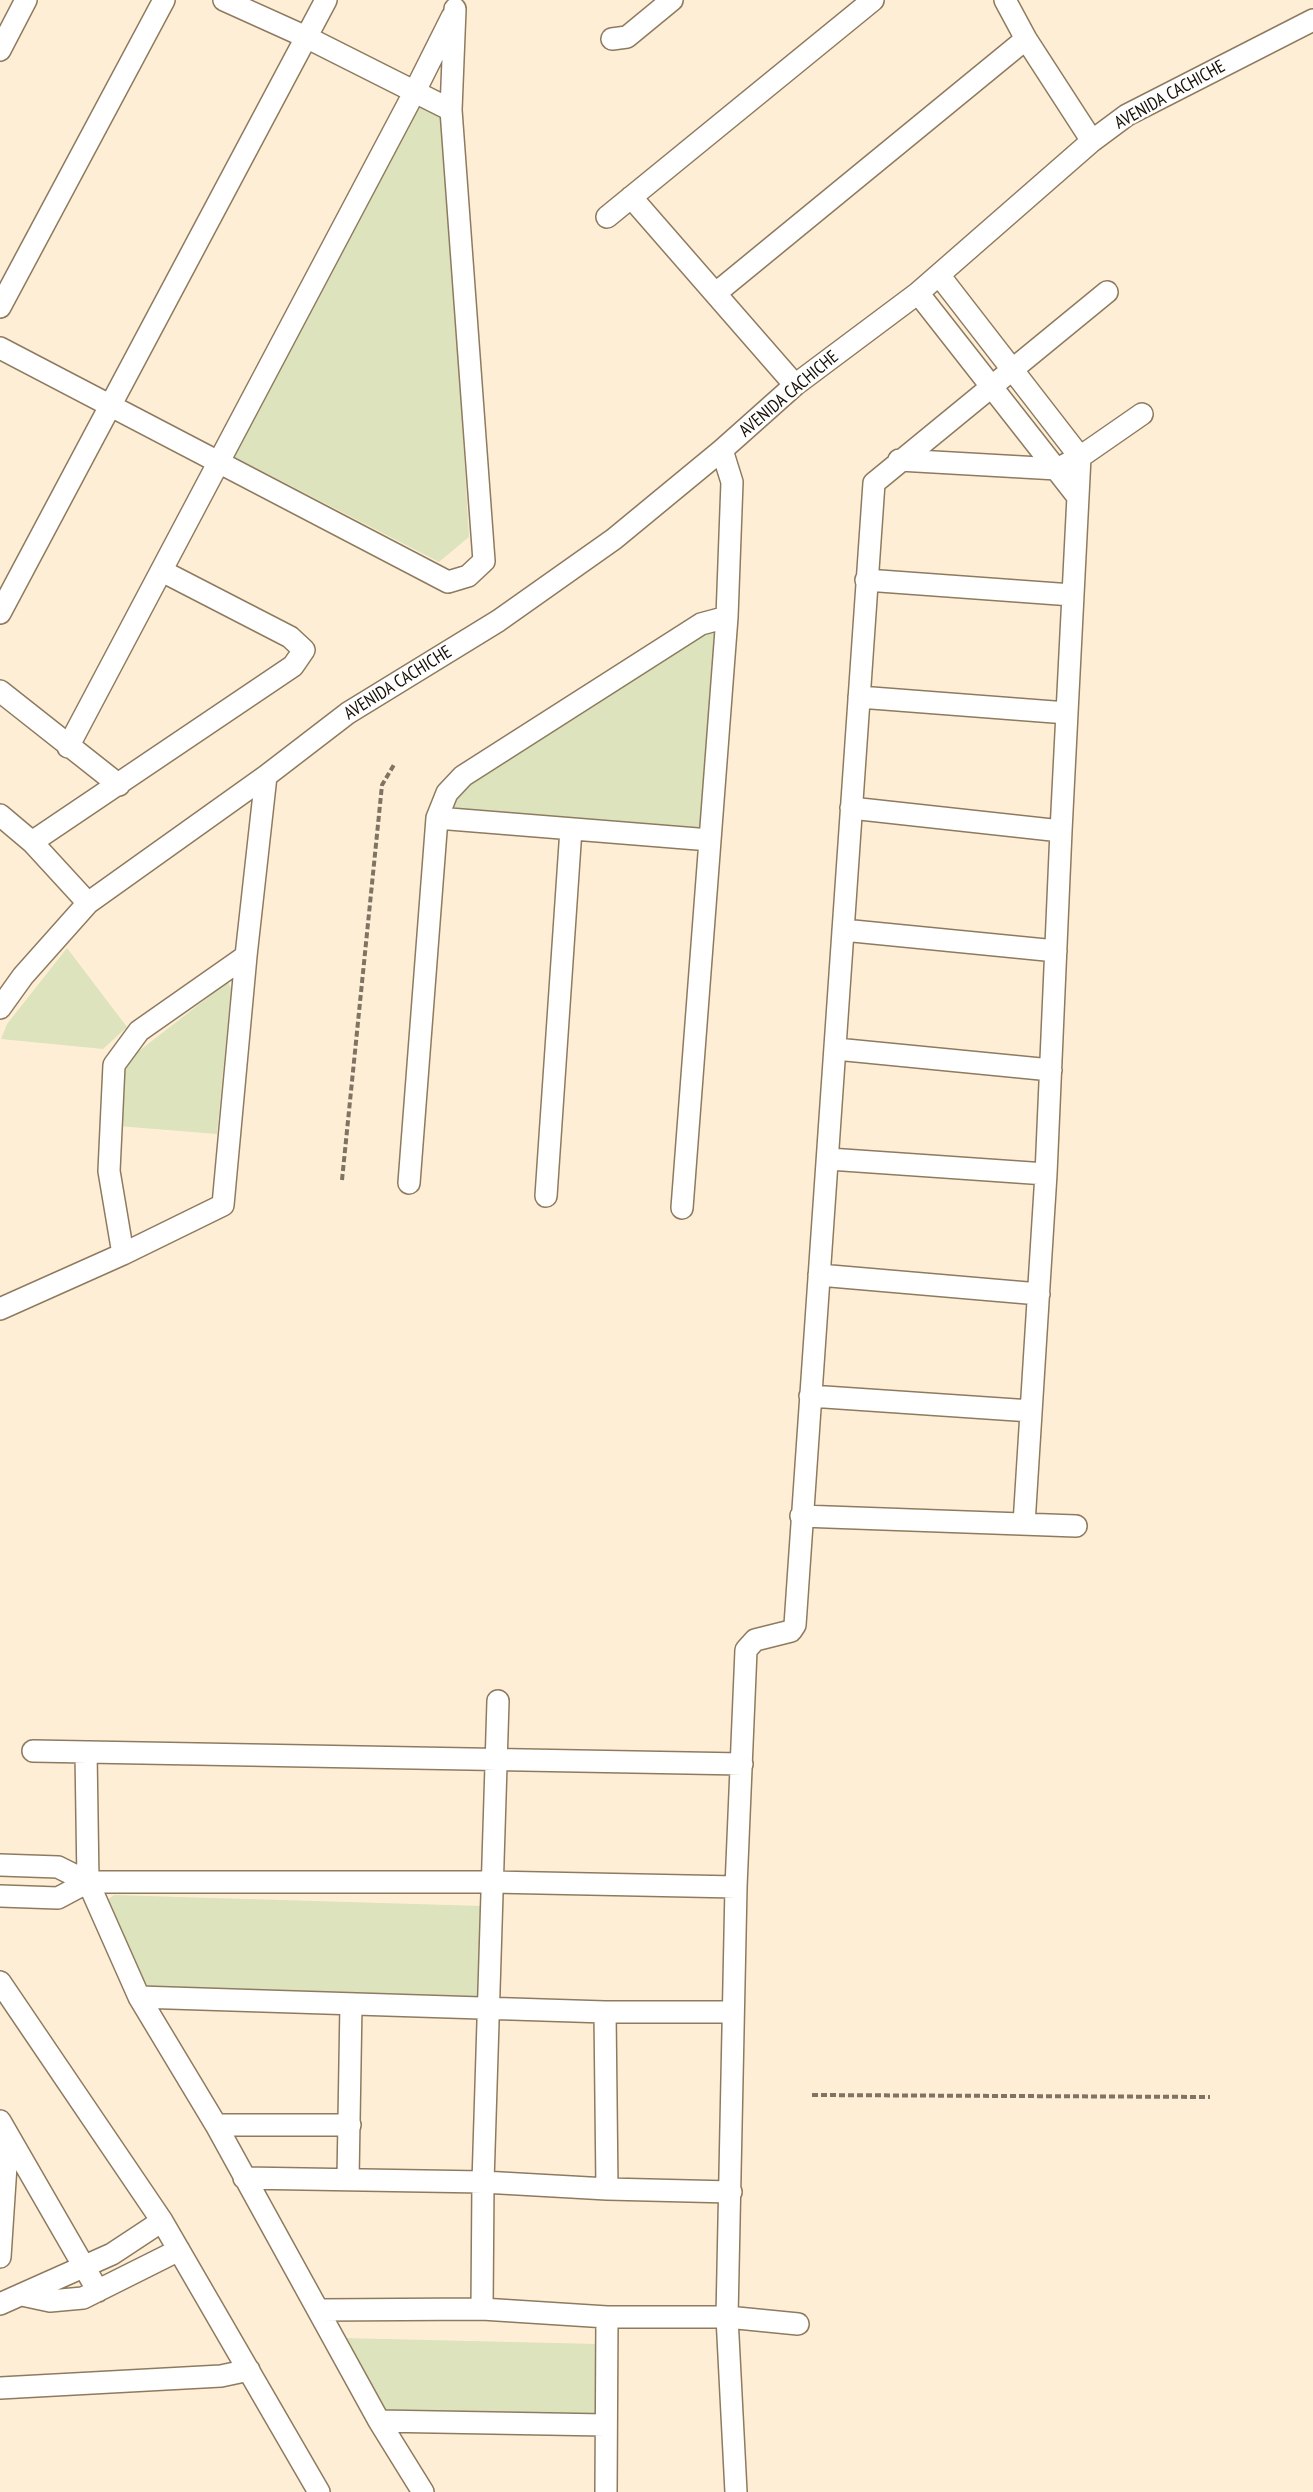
<!DOCTYPE html>
<html>
<head>
<meta charset="utf-8">
<style>
	body { margin:0 }
	canvas { display:block; background:#ffeed6 }
</style>
</head>
<body>
<canvas width="1313" height="2492"></canvas>
<script>
const ctx = document.querySelector('canvas').getContext('2d');
ctx.lineJoin = 'round';
function fill(path, color) { ctx.fillStyle = color; ctx.fill(path, 'evenodd'); }
const shape = rows => new Path2D(rows.map(r => 'M' + r).join(''));
function trace(path, color, width, dash) { ctx.strokeStyle = color; ctx.lineWidth = width; ctx.lineCap = dash ? 'butt' : 'round'; ctx.setLineDash(dash || []); ctx.stroke(path); }
function write(font, color, halo, rows, align = 'center') {
  ctx.font = font + ' "PT Sans Narrow",sans-serif'; ctx.lineWidth = 5; ctx.setLineDash([]); ctx.textBaseline = 'middle'; ctx.strokeStyle = halo; ctx.fillStyle = color; for (const [text, x, y, turn = 0] of rows) {
    ctx.save(); ctx.translate(x, y); ctx.rotate((+turn || 0) * Math.PI / 180); ctx.textAlign = isNaN(turn) ? turn : align; if (halo) ctx.strokeText(text, 0, 0); ctx.fillText(text, 0, 0); ctx.restore();
  }
}
fill(shape([
	[414,103,444,117,469,537,439,562,229,454],
	[704,630,717,634,703,830,456,815,451,805,468,782],
	[67,948,127,1027,103,1049,1,1039,7,1024],
	[228,982,231,988,217,1134,118,1126,126,1061],
	[114,1895,482,1906,476,2014,146,2003,103,1903],
	[342,2338,599,2344,595,2433,386,2426]
]), '#dde3bc');
const minor = shape([
	[224,0,306,37,451,110],
	[1005,0,1026,39,1092,141],
	[612,39,627,37,672,0],
	[0,50,26,0],
	[631,197,795,385],
	[607,217,873,0],
	[939,275,1080,457,1061,831],
	[716,293,1026,39],
	[918,293,1078,497],
	[0,307,164,0],
	[0,348,448,582,468,576,484,561,451,110,455,9],
	[899,460,1057,469,1080,457,1142,414],
	[866,580,1072,595],
	[0,613,326,0],
	[0,691,119,785],
	[859,697,1067,713],
	[68,747,415,91,452,17],
	[851,808,1061,831,1046,1174],
	[0,815,32,842,88,903],
	[437,818,710,840],
	[32,842,293,666,304,650,290,637,162,571],
	[843,930,1056,951],
	[0,1008,23,976,88,903,266,776,348,713,498,621,614,539,722,450,795,385,918,293,1092,141,1127,115,1313,20],
	[836,1049,1051,1070],
	[829,1159,1046,1174,1024,1524],
	[409,1183,437,818,447,793,463,776,701,624,727,617],
	[546,1196,571,829],
	[682,1208,727,617,732,482,722,450],
	[123,1254,109,1171,114,1065,139,1031,246,956],
	[819,1275,1039,1294],
	[0,1309,123,1254,223,1205,246,956,266,776],
	[810,1396,1031,1411],
	[801,1516,1076,1526],
	[33,1751,742,1764],
	[86,1752,88,1882,139,1997,216,2125,379,2421,423,2492],
	[0,1865,58,1867,88,1882,492,1882,736,1887],
	[0,1896,58,1898,88,1882],
	[0,1982,162,2221,319,2492],
	[139,1997,605,2012,733,2012],
	[605,2012,607,2189],
	[0,2121,98,2291],
	[216,2125,350,2125],
	[244,2178,483,2182,607,2189,731,2192],
	[348,2179,351,2004],
	[0,2257,8,2135],
	[22,2295,50,2301,83,2298,179,2250],
	[0,2304,112,2254,162,2221],
	[482,2309,483,2182,498,1701],
	[320,2310,482,2309,607,2317,727,2317,798,2324],
	[0,2388,221,2376,249,2370],
	[379,2421,605,2425],
	[606,2492,607,2317],
	[736,2492,727,2317,736,1887,746,1650,755,1640,791,1631,795,1625,874,483,1107,292]
]);
trace(minor, '#8e7b5f', 24);
trace(shape([
	[342,1180,382,785,395,763],
	[812,2095,1210,2097]
]), '#7f7463', 4, [6, 3]);
trace(minor, '#fff', 21);
write('18px', '#160f05', '#fff', [
	["AVENIDA CACHICHE",1170,95,-29],
	["AVENIDA CACHICHE",789,394,-40],
	["AVENIDA CACHICHE",398,683,-32]
]);
</script>
</body>
</html>
